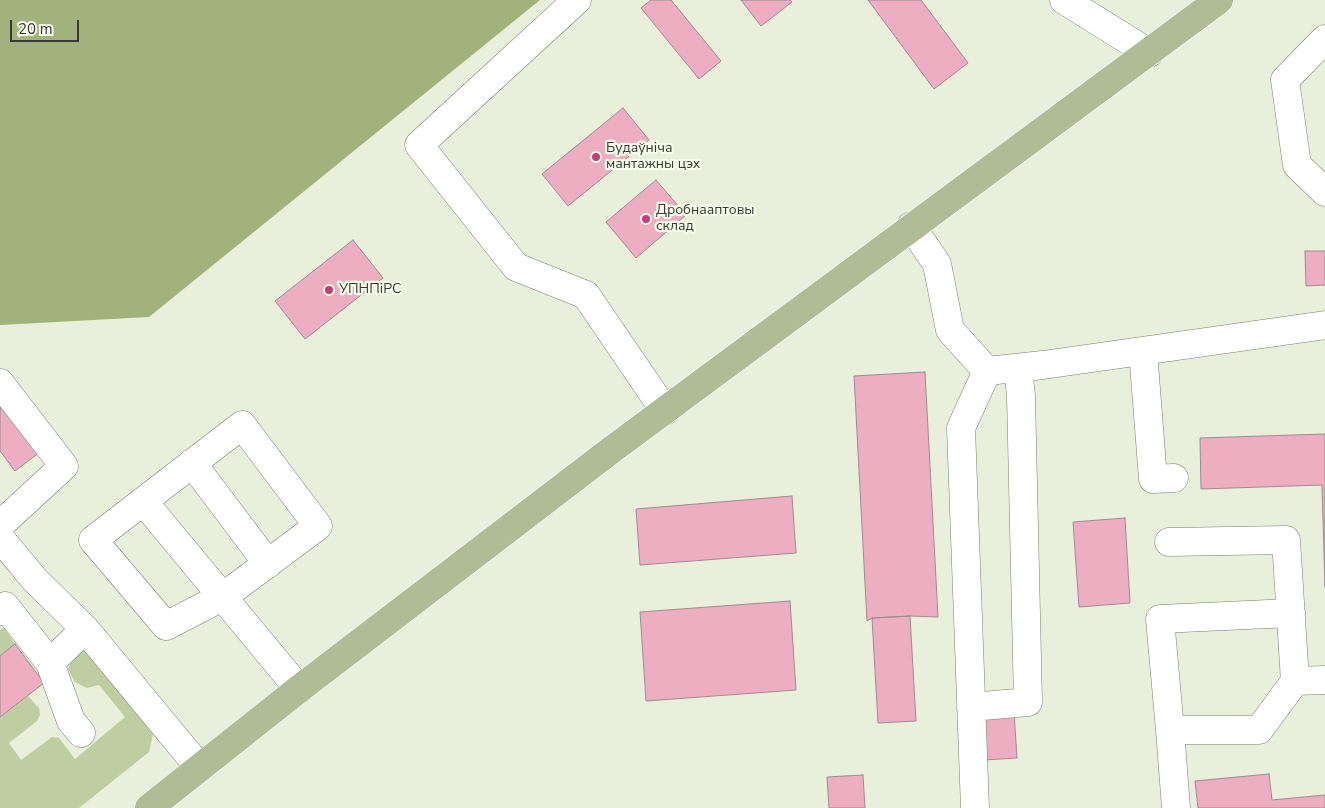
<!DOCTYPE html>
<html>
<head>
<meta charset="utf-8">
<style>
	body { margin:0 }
	#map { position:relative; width:1325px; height:808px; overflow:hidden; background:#e8efdb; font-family:"Nunito Sans",sans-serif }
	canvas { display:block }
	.scale { position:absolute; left:10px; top:20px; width:69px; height:22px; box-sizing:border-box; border:2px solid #383a33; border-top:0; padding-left:6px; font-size:15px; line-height:18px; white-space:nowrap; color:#383a33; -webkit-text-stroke:4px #f5fce9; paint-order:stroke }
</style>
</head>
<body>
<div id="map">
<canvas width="1325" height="808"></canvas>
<div class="scale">20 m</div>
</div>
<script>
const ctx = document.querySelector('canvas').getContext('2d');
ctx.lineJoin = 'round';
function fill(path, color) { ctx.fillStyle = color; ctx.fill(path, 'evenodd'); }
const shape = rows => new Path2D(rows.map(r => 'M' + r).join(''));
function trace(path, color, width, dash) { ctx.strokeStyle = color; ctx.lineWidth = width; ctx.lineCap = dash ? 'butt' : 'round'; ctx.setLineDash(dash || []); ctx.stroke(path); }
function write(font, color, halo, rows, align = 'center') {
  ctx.font = font + ' "Nunito Sans",sans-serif'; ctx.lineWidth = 4.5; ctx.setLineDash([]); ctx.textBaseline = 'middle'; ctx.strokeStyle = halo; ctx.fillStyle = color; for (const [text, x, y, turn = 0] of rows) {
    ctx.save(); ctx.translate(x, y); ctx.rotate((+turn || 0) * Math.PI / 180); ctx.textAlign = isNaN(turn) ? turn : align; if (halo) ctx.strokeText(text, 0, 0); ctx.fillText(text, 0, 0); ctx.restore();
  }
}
fill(shape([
	[4,628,15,644,0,656,0,630],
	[83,651,97,655,150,717,153,734,149,752,79,808,0,808,0,717,28,696,39,708,40,715,37,721,9,743,21,760,52,737,59,738,75,759,125,717,99,685,87,688,75,682,68,669,73,657]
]), '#bfcea1');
fill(shape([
	[0,0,540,0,149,317,0,325]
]), '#a1b27c');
const building = shape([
	[651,0,671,0,721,61,699,79,641,8,651,0],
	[741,0,790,0,792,2,761,26,741,0],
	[868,0,921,0,968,63,934,89,868,0],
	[623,108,649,140,568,206,542,174,623,108],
	[656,180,686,215,636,258,606,222,656,180],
	[353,240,383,278,305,339,275,301,353,240],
	[1305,251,1325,251,1325,285,1306,286,1305,251],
	[925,372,938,617,910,616,872,618,867,621,854,376,925,372],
	[4,405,40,452,15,471,0,451,0,408,4,405],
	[1325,434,1325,587,1322,485,1201,489,1200,438,1325,434],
	[792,496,796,553,640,565,636,509,792,496],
	[1125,518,1130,603,1079,607,1073,522,1125,518],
	[790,601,796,690,646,701,640,612,790,601],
	[910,616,916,721,878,723,872,618,910,616],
	[15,644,44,683,0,717,0,656,15,644],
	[1014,712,1017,758,984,760,981,714,1014,712],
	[1269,774,1272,800,1325,795,1325,808,1198,808,1195,781,1269,774],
	[863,775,865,808,829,808,827,777,863,775]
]);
fill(building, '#edaec2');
trace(building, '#9f8a90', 1);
const minor = shape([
	[577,0,419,145,516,267,586,295,665,411],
	[1064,0,1149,53],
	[1325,39,1285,80,1297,165,1325,192],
	[911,226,937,264,950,330,987,371,1043,365,1325,325],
	[1143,351,1153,479,1174,478],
	[0,383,64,466,0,525],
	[242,425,318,526,224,596,166,626,93,540,242,425],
	[192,463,268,564],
	[143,501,299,689],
	[0,538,35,580,85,629,199,767],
	[1169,542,1286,540,1295,681,1325,680],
	[0,611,5,606,50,663,71,721,81,733],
	[1291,613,1160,619,1170,730,1259,730,1295,681],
	[50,663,85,629],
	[971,707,1028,702,1021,396,1018,368],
	[1170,730,1176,808],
	[975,808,961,428,987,371]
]);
const major = shape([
	[149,808,299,689,610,451,1219,0]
]);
trace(minor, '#797f6e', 29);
trace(major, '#fff', 29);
trace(minor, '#fff', 28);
trace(major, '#b0bc95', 28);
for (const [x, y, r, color] of [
	[596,157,5,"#c53c77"],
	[646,219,5,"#c53c77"],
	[329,290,5,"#c53c77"]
]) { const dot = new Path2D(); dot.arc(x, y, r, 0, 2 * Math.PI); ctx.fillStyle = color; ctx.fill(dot); trace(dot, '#f5fce9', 2); }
write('14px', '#383a33', '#f5fce9', [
	["Будаўніча",606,149],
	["мантажны цэх",606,165],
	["Дробнааптовы",656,211],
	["склад",656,227],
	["УПНПіРС",339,290]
], 'left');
</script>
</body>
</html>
